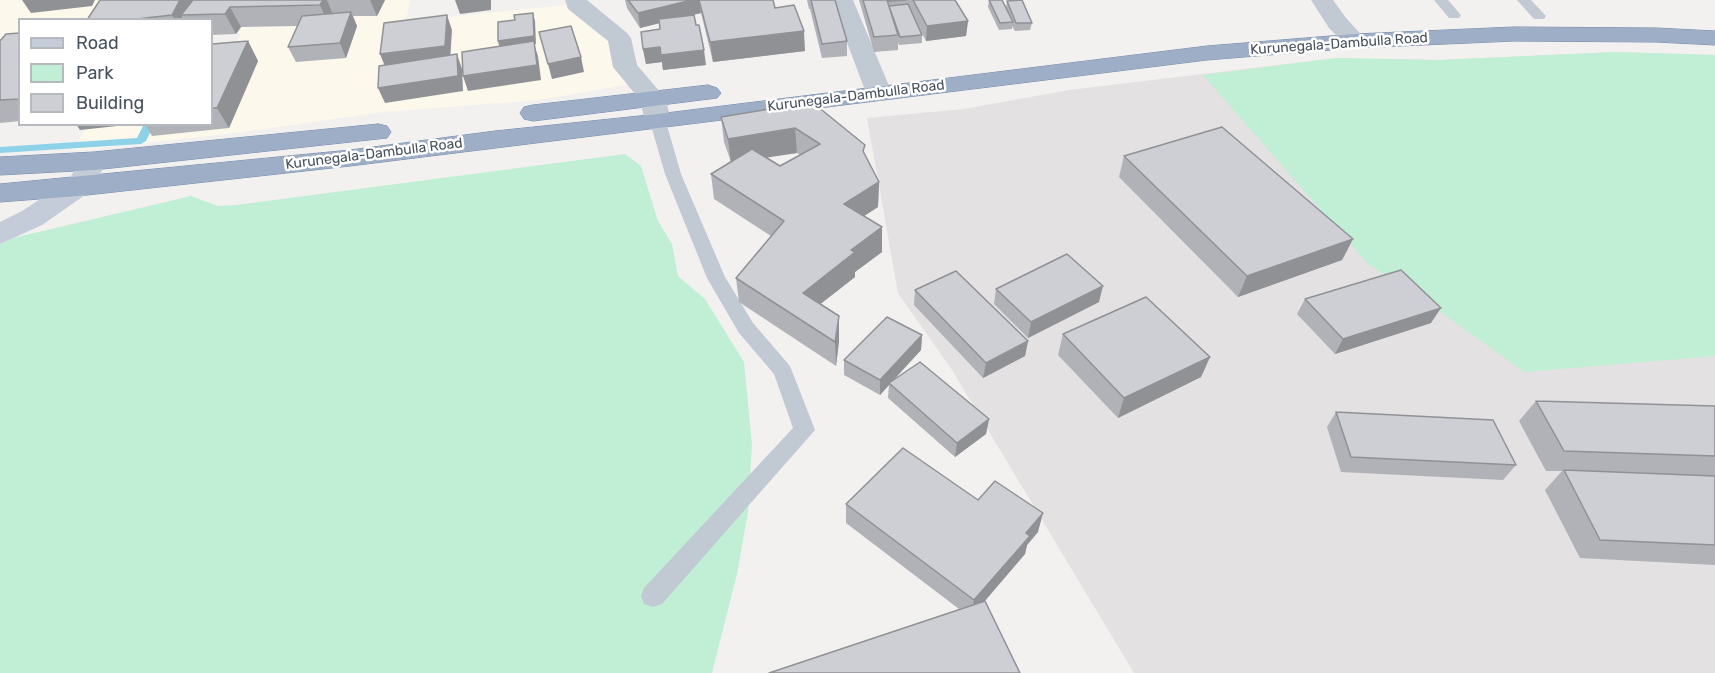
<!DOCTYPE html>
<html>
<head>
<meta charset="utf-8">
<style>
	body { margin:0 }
	#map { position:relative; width:1715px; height:673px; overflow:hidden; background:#f3f0f0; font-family:Rubik,sans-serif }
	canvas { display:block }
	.legend { position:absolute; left:18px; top:18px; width:195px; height:108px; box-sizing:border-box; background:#fff; border:2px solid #b6babe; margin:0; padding:8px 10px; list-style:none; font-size:18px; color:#48525d }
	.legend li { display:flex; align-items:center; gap:12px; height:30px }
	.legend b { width:30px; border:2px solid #b6babe }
</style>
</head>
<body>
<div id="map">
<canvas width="1715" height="673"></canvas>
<ul class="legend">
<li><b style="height:8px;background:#c3ccd8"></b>Road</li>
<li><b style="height:16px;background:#c0efd5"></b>Park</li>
<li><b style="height:16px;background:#cdcfd5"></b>Building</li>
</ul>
</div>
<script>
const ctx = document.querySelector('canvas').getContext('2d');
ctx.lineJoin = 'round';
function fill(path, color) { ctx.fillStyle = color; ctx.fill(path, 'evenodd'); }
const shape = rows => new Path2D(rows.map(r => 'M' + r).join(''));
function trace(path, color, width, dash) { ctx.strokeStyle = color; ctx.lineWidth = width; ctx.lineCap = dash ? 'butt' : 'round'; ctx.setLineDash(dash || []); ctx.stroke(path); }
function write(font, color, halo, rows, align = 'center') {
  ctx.font = font + ' Rubik,sans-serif'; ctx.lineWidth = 5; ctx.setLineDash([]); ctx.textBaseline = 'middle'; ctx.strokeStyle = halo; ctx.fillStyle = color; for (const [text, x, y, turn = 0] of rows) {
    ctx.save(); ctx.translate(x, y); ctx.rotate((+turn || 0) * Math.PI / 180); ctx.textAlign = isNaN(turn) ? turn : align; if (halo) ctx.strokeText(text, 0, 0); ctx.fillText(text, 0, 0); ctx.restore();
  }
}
fill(shape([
	[0,0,410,0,406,21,576,4,619,38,626,85,539,100,383,112,236,133,72,151,88,125,212,124,212,99,241,33,212,36,212,20,20,20,19,120,0,122]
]), '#fcf8eb');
fill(shape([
	[1615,52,1715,55,1715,673,1134,673,952,370,898,293,867,118,964,109,1069,90,1336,58,1438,60]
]), '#e3e1e2');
fill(shape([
	[1615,52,1715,55,1715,356,1524,372,1428,303,1368,264,1203,75,1336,58,1438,60],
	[625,154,641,166,658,221,672,244,678,276,705,299,744,362,752,444,748,512,737,574,712,673,0,673,0,244,13,238,191,196,218,206,236,205]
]), '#c0efd5');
fill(shape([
	[144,124,154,124,146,141,141,144,0,153,0,147,137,138,144,124]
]), '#8ed2ea');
const trunk = shape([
	[1514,27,1656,28,1715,31,1715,45,1656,42,1514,41,1355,48,1207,60,350,166,78,196,0,202,0,184,350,150,495,131,658,114,1207,46,1355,34,1514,27],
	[708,85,717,88,721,93,717,98,533,121,524,119,520,113,524,107,533,105,708,85],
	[378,124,387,126,391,132,387,138,94,170,0,175,0,157,94,152,378,124]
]);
trace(trunk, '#748aa9', 1);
fill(shape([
	[1434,0,1448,0,1461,15,1459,18,1449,18,1434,0],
	[1517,0,1531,0,1546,16,1544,19,1534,19,1517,0],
	[658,117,666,122,681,174,725,277,753,323,790,366,815,430,662,604,653,607,644,604,641,596,644,588,793,428,774,374,739,333,707,278,665,174,650,122,658,117]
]), '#c1c9d2');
fill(shape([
	[565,0,587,0,627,33,631,38,637,65,666,99,671,122,667,128,658,130,649,128,645,122,640,100,613,67,608,41,568,9,565,0],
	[831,0,853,0,892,93,888,98,879,101,870,98,866,93,831,0],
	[1311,0,1333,0,1346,18,1367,41,1363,46,1355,48,1347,46,1329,28,1311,0]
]), '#c1c9d2');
fill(shape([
	[94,152,104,155,108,161,88,193,42,225,0,244,0,222,22,211,68,181,84,155,94,152]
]), '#c3ccd8');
fill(trunk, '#9daec6');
fill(shape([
	[100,0,385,0,377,16,353,16,357,26,346,58,296,62,288,47,297,26,241,27,236,34,212,35,212,20,87,20],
	[625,0,773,0,775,8,805,51,713,62,701,13,688,16,706,65,663,70,662,62,646,64,643,49,660,29,659,23,640,28,627,8],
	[807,0,835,0,847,41,847,56,822,58,810,9,809,9],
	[859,0,955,0,968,21,966,36,926,41,917,24,922,35,922,43,899,45,898,42,898,50,874,52],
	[989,0,1006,8,1007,1,1032,23,1030,30,1015,31,1012,26,1012,29,999,30,988,7],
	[20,33,20,121,0,123,0,41],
	[248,41,258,61,229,128,152,136,145,124,212,124,212,44],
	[812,102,865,154,879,182,878,207,864,216,882,252,855,272,855,277,820,304,839,316,839,341,836,366,739,302,736,278,771,236,714,199,711,174,731,162,724,142,721,117],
	[797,153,800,155,780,166,767,157],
	[1124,156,1353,239,1342,260,1238,297,1119,177],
	[996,289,1099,302,1028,338,994,304],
	[915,290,1028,341,1025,356,983,378,914,305],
	[1305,299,1431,323,1335,354,1297,314],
	[1063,334,1210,357,1201,377,1118,418,1058,355],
	[922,335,921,350,894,379,989,419,986,434,955,457,888,398,889,385,880,395,844,375,844,360],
	[1536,401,1715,406,1715,476,1667,474,1715,476,1715,565,1580,558,1545,490,1562,471,1546,471,1519,421],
	[1336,412,1516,465,1503,480,1341,472,1327,427],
	[978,500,1038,532,1027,545,1025,554,985,601,959,609,846,523,846,504]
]), '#b0b2b7');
fill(shape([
	[22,0,95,0,92,6,31,13],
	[180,0,201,0,181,15,183,20,175,20,172,15],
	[323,0,327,0,334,17,329,25,320,5],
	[370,0,385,0,377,16],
	[455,0,491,0,491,10,460,14],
	[692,0,699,0,701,13,640,28,638,13],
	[230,7,241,27,236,34,225,14],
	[351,12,357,26,346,58,340,43],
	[533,13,535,21,536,44,534,44,538,56,541,80,468,91,463,76,500,49,498,41],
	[447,15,452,30,450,61,386,69,380,54],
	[968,21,966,36,926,41,927,26],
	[804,31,805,51,713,62,710,42],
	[248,41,258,61,229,128,217,108],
	[660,47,704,50,706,65,663,70,662,62,646,64,643,49],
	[457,54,462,69,463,91,385,103,378,88],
	[581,57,584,72,552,79,548,64],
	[76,124,118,124,117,126,80,130],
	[795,128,797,153,731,163,728,139],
	[879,182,878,207,844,229,844,204],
	[882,227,882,252,855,272,855,277,804,317,803,293,851,250],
	[1353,239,1342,260,1238,297,1247,276],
	[1103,286,1099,302,1028,338,1031,322],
	[1441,308,1431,323,1335,354,1343,339],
	[839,316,839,341,836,366,835,342],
	[922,335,921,350,890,384,889,383,889,385,880,395,880,380],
	[1028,341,1025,356,983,378,986,363],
	[1210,357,1201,377,1118,418,1124,398],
	[989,419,986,434,955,457,957,443],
	[1043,513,1038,532,1027,545,1025,554,970,618,974,600,1026,533]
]), '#909195');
const building = shape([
	[100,0,180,0,172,15,128,20,87,20,100,0],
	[193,0,323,0,320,5,230,7,225,14,181,15,193,0],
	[628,0,692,0,638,13,628,0],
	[699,0,773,0,775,8,794,5,804,31,710,42,699,0],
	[811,0,835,0,847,41,822,44,811,0],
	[863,0,887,0,898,35,874,37,863,0],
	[888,0,906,0,889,1,888,0],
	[913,0,955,0,968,21,927,26,913,0],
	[989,0,1002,0,1013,22,1000,23,989,0],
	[1022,0,1032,23,1016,23,1007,1,1022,0],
	[908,4,922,35,900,37,889,6,908,4],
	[351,12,340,43,288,47,302,16,351,12],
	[533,13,534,36,498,41,498,22,515,20,514,15,533,13],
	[447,15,445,46,380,54,384,23,447,15],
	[694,15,696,25,699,25,704,50,661,55,660,47,643,49,641,32,660,29,659,19,694,15],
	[571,26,581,57,548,64,539,32,571,26],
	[20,33,20,99,0,100,0,41,6,34,20,33],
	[248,41,217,108,212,108,212,44,248,41],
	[534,41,537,65,463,76,462,52,534,41],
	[457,54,458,76,378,88,379,66,457,54],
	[812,102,865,145,863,151,879,182,844,204,882,227,851,250,855,252,803,293,839,316,835,342,736,278,784,221,711,174,752,149,780,166,820,144,795,128,728,139,721,117,812,102],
	[1222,127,1353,239,1247,276,1124,156,1222,127],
	[1067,254,1103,286,1031,322,996,289,1067,254],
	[1401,270,1441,308,1343,339,1305,299,1401,270],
	[956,271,1028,341,986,363,915,290,956,271],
	[1146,297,1210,357,1124,398,1063,334,1146,297],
	[887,317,922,335,880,380,844,360,887,317],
	[920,362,989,419,957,443,889,383,920,362],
	[1536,401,1715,406,1715,456,1564,451,1536,401],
	[1336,412,1493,420,1516,465,1351,457,1336,412],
	[903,448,978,500,995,481,1043,513,1026,533,1030,536,974,600,846,504,903,448],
	[1564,470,1715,476,1715,545,1600,540,1564,470],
	[985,601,1020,673,769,673,985,601]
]);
fill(building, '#cdcfd5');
trace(building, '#909195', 1.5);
write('14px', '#48525d', '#fff', [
	["Kurunegala-Dambulla Road",1339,44,-4],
	["Kurunegala-Dambulla Road",856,96,-7],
	["Kurunegala-Dambulla Road",374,154,-7]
]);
</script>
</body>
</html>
